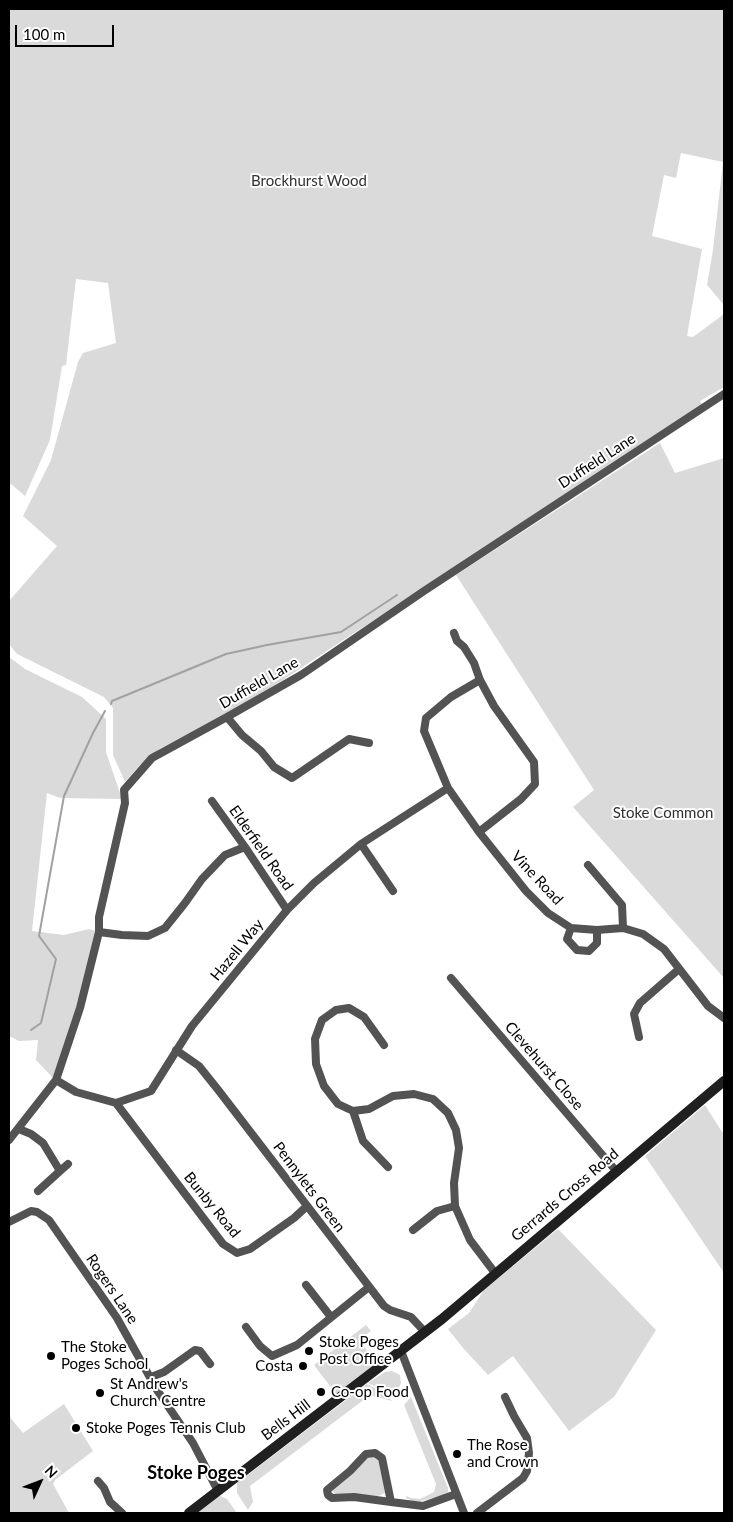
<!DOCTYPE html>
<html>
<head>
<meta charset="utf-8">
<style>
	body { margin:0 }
	#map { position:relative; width:733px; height:1522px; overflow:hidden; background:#fff; font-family:Lato,sans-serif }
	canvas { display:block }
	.frame { position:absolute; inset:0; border:10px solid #000; pointer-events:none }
	.north { position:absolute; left:15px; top:1457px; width:50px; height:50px; -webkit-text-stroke:4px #fff; paint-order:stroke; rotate:47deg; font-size:14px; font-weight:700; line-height:20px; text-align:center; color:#000 }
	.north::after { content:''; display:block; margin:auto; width:18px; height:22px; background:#000; clip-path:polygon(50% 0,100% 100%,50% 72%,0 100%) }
	.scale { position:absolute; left:15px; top:25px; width:99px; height:22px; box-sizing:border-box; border:2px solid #000; border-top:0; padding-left:6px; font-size:15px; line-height:18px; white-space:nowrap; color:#000; -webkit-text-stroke:4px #fff; paint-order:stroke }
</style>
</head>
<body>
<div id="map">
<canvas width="733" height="1522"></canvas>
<div class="frame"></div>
<div class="north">N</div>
<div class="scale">100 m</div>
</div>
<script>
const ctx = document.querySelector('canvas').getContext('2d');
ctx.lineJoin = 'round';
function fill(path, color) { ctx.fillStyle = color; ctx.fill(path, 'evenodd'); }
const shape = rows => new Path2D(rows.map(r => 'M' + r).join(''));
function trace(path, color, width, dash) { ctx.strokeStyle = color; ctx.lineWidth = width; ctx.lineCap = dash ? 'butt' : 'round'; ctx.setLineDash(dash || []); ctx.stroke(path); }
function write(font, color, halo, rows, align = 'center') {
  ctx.font = font + ' Lato,sans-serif'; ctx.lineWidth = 4; ctx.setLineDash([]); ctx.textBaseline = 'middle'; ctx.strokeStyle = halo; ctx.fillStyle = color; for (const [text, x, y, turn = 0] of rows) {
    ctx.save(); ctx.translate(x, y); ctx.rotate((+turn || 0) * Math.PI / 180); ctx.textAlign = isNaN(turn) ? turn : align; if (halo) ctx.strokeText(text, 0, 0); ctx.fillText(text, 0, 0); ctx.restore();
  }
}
fill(shape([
	[9,9,724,9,724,305,707,285,713,250,723,162,681,153,676,178,664,175,652,236,702,249,687,336,693,337,724,314,724,387,700,401,702,405,573,489,445,576,354,633,245,705,159,749,139,766,125,782,113,755,113,708,104,697,17,654,9,644,9,601,57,546,23,516,51,460,78,362,83,353,116,343,108,283,76,279,66,365,62,366,50,440,25,496,11,484,9,486],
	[660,443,675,473,724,458,724,978,573,807,594,790,456,575],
	[9,657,25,669,82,697,106,719,106,752,122,799,60,798,47,793,32,931,64,935,89,929,96,931,78,1007,53,1078,36,1060,38,1040,19,1041,9,1036],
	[705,1105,724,1135,724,1273,645,1156],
	[558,1229,656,1330,614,1397,569,1431,513,1356,488,1375,463,1348,448,1329,469,1313,484,1290],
	[366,1325,371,1331,359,1340,377,1363,336,1394,314,1365],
	[392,1371,400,1375,401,1383,395,1397,368,1383,385,1372],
	[367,1384,386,1394,392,1401,370,1395,250,1486,253,1502,248,1510,237,1493,237,1483],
	[411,1397,448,1488,448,1492,445,1495,421,1501,412,1501,406,1498,406,1496,411,1498,420,1499,434,1492,436,1484,404,1405],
	[64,1404,93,1451,55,1480,53,1484,69,1513,9,1513,9,1416,23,1433],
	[374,1454,381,1460,385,1493,376,1497,338,1495,334,1493,332,1491,369,1456],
	[220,1496,227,1499,237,1513,223,1513,221,1512,219,1513,195,1513,211,1500]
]), '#dadada');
trace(shape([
	[111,704,112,701,226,654,267,645,341,632,397,595],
	[31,1030,41,1023,56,959,39,936,64,796,93,733,105,711]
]), '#a1a1a1', 2);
trace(shape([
	[454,633,457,641,464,647,474,663,480,680,494,706,534,762,535,784,521,799,479,832],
	[480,680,451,697,426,718,424,731,448,788,479,832,526,891,548,913,571,928,597,930,623,928,643,934,664,949,708,1006,724,1018],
	[227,717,242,735,261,751,274,767,292,778,349,739,369,743],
	[212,801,245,847,287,910],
	[361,844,393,891],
	[588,865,622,905,623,928],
	[571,928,567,939,577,950,589,951,597,943,597,930],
	[99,932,122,935,148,936,165,928,185,903,202,879,225,855,245,847],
	[451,978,617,1172],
	[639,1037,634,1014,640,1003,679,969],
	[384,1045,364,1017,349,1008,336,1010,322,1020,315,1039,316,1064,324,1086,338,1104,353,1111,369,1109,393,1096,414,1094,433,1099,448,1113,456,1130,459,1148,454,1183,455,1206,470,1240,495,1273],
	[176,1050,199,1066,219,1091,384,1306,390,1310,411,1317,425,1332],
	[56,1080,76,1092,116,1103,151,1091,192,1026,287,910,314,883,361,844,448,788],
	[116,1103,223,1244,237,1253,250,1249,294,1218,307,1206],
	[353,1111,363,1141,388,1167],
	[19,1129,31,1134,43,1143,60,1171,38,1191],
	[9,1140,56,1080,80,1008,99,932,99,917,125,803,124,790,152,758,227,717,301,675,424,591,724,394],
	[60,1171,68,1164],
	[9,1222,31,1211,37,1212,49,1220,117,1318,157,1390,193,1443,218,1491],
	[413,1230,437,1211,455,1206],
	[306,1285,331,1317],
	[246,1327,260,1346,272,1356,297,1345,369,1287],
	[401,1351,464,1513],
	[151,1377,164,1372,195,1350,200,1351,210,1364],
	[98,1481,104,1488,110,1502,122,1513],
	[391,1502,382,1458,375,1453,366,1454,350,1471,327,1490,328,1495,332,1498,354,1497,391,1502,423,1506,456,1494],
	[477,1513,523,1478,527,1471,529,1453,527,1438,514,1416,505,1397]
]), '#535353', 8);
trace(shape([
	[189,1513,442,1319,724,1081]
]), '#202020', 10);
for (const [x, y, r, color] of [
	[309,1351,5,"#000"],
	[51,1356,5,"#000"],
	[303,1366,5,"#000"],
	[321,1392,5,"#000"],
	[100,1393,5,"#000"],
	[76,1428,5,"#000"],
	[457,1454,5,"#000"]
]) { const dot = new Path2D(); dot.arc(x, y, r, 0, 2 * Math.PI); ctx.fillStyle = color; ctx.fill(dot); trace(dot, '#fff', 2); }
write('15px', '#313131', '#fff', [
	["Brockhurst Wood",309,181],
	["Stoke Common",663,813]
]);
write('15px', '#000', '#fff', [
	["Duffield Lane",597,461,-33],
	["Duffield Lane",259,683,-30],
	["Elderfield Road",261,848,55],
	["Vine Road",537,878,47],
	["Hazell Way",237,950,-51],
	["Clevehurst Close",544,1066,49],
	["Pennylets Green",309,1187,53],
	["Gerrards Cross Road",565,1195,-40],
	["Bunby Road",212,1205,51],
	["Rogers Lane",112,1289,56],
	["Bells Hill",286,1420,-37]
]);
write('15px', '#000', '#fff', [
	["Stoke Poges",319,1342],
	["Post Office",319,1359],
	["The Stoke",61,1347],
	["Poges School",61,1364],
	["Costa",293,1366,"right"],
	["St Andrew's",110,1384],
	["Church Centre",110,1401],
	["Co-op Food",331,1392],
	["Stoke Poges Tennis Club",86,1428],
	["The Rose",467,1445],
	["and Crown",467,1462]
], 'left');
write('bold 18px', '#000', '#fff', [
	["Stoke Poges",196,1473]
]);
</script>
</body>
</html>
